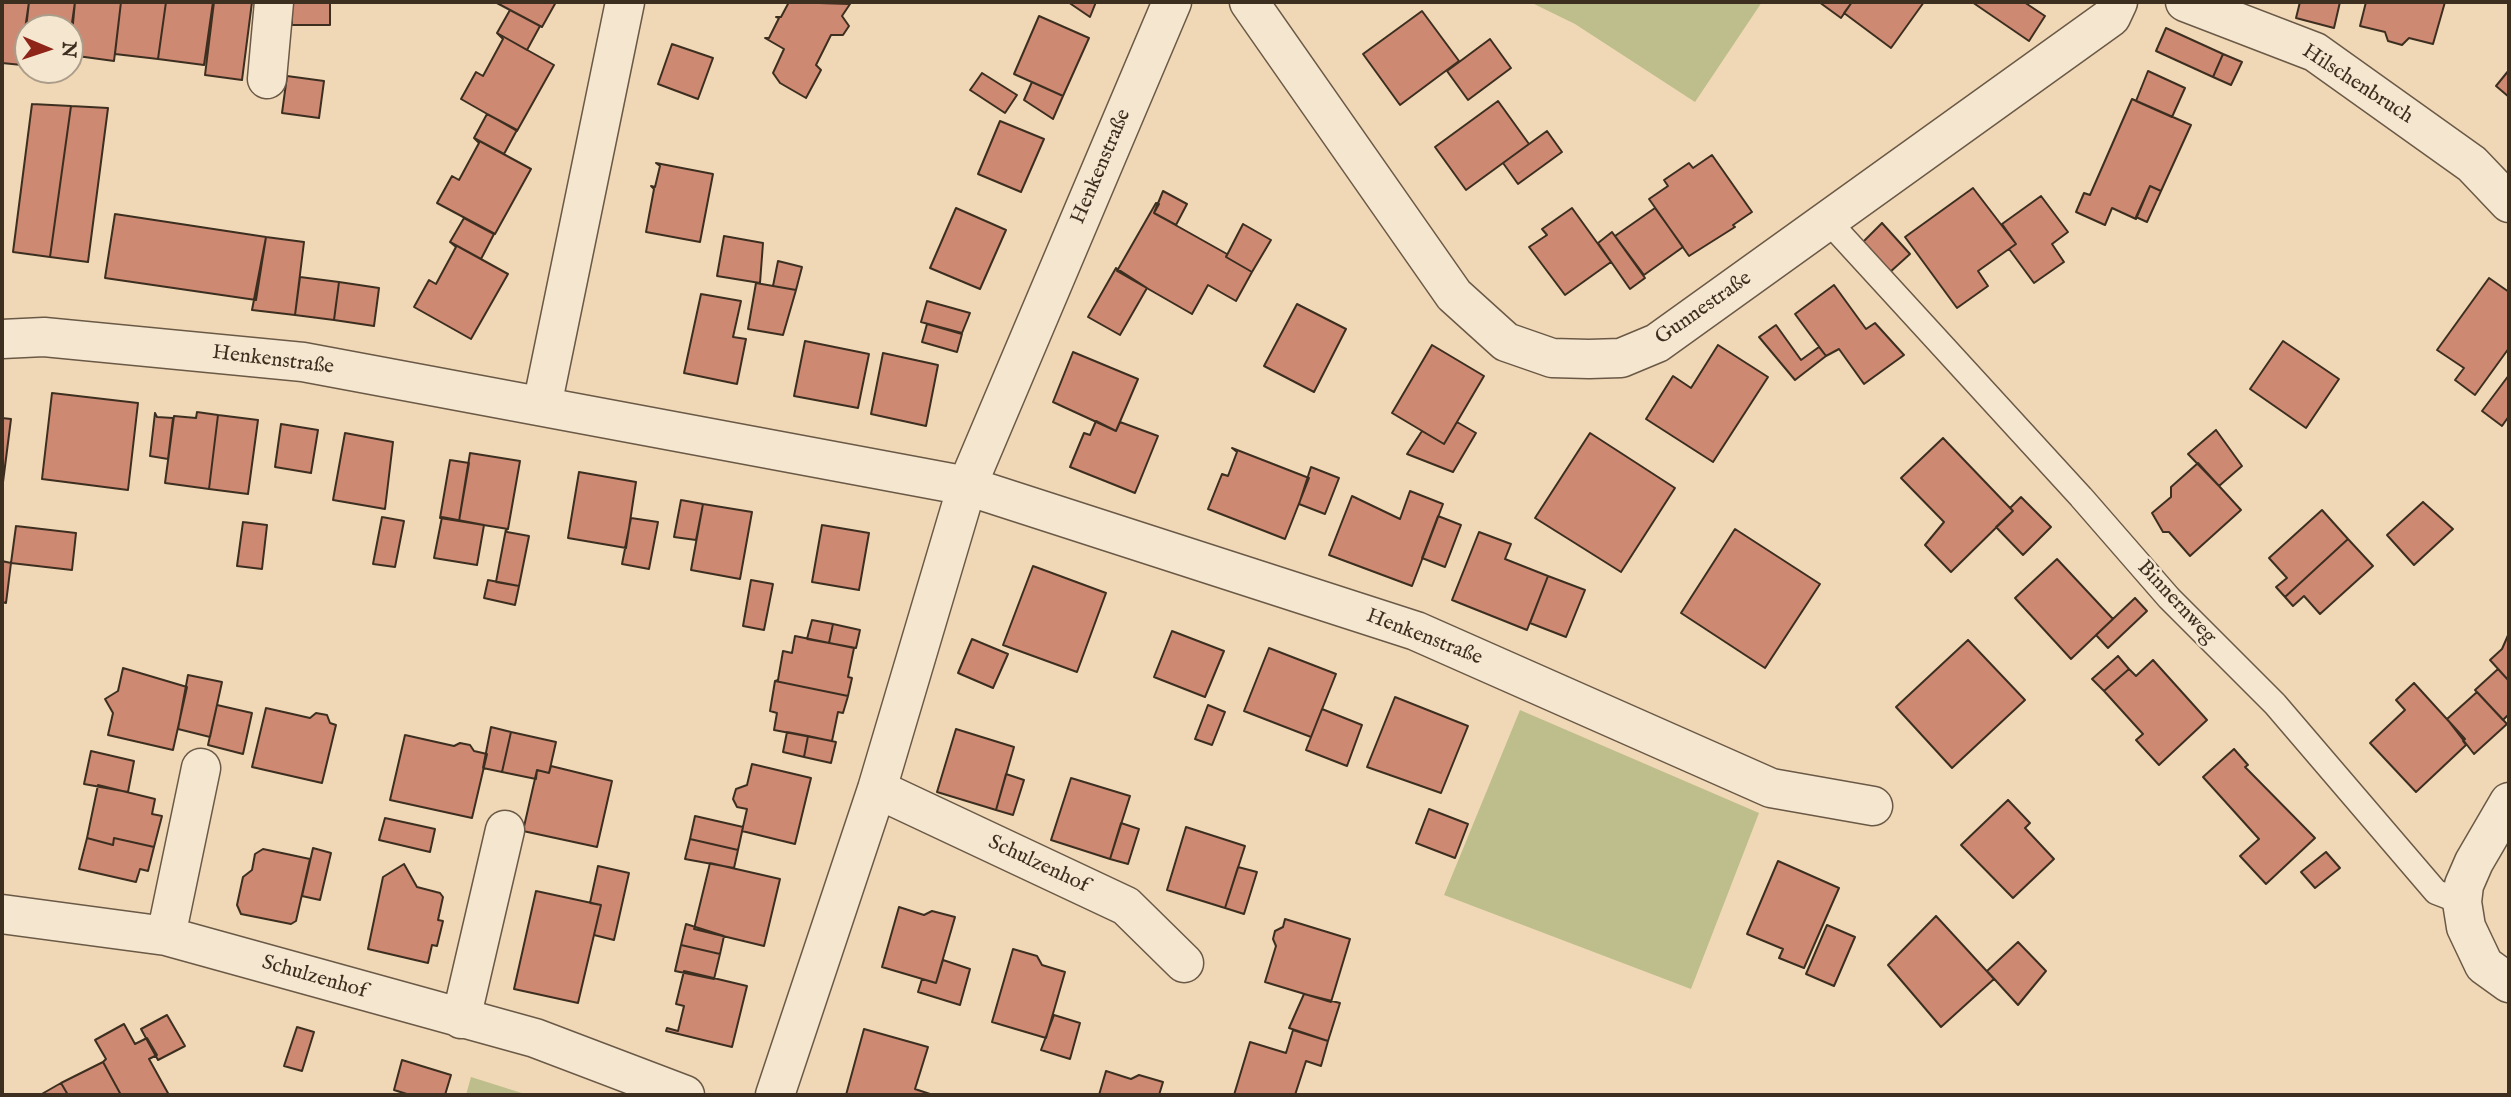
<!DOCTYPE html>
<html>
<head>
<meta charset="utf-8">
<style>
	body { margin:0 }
	#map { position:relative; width:2511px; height:1097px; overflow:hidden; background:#f0d8b6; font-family:"IM FELL English",serif }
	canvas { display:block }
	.frame { position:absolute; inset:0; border:4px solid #3d2f20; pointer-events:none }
	.north { position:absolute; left:14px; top:14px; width:70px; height:70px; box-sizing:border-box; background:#f5e6d0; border:2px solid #ab9d8a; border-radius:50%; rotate:92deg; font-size:19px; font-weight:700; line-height:28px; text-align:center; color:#3d2f20 }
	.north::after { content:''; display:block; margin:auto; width:24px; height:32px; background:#8f2418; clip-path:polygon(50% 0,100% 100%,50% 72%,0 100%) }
</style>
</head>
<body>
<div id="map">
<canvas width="2511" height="1097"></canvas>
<div class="frame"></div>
<div class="north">N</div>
</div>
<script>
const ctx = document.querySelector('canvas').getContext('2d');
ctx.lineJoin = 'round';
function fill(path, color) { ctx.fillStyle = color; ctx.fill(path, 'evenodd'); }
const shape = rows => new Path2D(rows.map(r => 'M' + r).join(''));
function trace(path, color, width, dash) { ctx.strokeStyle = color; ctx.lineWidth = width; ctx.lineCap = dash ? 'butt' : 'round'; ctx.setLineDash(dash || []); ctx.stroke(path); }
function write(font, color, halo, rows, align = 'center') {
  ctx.font = font + ' "IM FELL English",serif'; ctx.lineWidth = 5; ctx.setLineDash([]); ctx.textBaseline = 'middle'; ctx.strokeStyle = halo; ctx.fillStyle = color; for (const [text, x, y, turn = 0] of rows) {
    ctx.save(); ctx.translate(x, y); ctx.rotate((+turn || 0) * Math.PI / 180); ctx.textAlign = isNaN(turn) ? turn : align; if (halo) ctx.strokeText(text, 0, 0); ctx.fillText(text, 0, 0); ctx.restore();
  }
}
fill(shape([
	[1530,2,1762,2,1695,102,1575,24],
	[1520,710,1759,813,1691,989,1444,895],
	[471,1077,528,1095,466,1095]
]), '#bdbe8b');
const building = shape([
	[2,2,29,2,22,65,2,63,2,2],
	[29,2,75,2,70,37,70,28,28,28,28,51,22,50,29,2],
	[75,2,121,2,114,61,70,55,75,2],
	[121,2,166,2,158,59,115,54,121,2],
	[166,2,213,2,204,65,158,59,166,2],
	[214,2,252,2,242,80,205,75,214,2],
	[292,2,330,2,330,25,292,25,292,2],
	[495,2,556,2,542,27,495,2],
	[789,2,850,4,842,16,849,26,843,35,831,35,816,65,821,70,806,98,780,83,773,73,784,49,765,38,769,38,779,18,776,17,781,17,789,2],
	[1068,2,1096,2,1090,17,1068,2],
	[1819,2,1852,2,1841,18,1819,2],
	[1852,2,1924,2,1891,48,1844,13,1852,2],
	[1972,2,2024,2,2045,16,2029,41,1972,2],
	[2300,2,2340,2,2334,28,2296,18,2300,2],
	[2366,2,2445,2,2433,44,2409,38,2402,45,2388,41,2385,32,2360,26,2366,2],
	[510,10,540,26,527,50,497,33,510,10],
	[1422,11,1459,61,1400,105,1363,54,1422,11],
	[1039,16,1089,38,1063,96,1014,74,1039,16],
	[2166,28,2223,54,2213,77,2156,51,2166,28],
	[497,33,554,65,517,131,461,99,476,72,483,76,503,39,497,33],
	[1490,39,1511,68,1468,100,1447,71,1490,39],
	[672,44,713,58,698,99,658,84,672,44],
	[2223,54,2242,62,2231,85,2213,77,2223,54],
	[2509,70,2509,97,2496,86,2509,70],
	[2148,71,2185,88,2172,117,2136,101,2148,71],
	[982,73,1017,95,1005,113,970,90,982,73],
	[287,76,324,81,319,118,282,113,287,76],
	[1032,82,1063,96,1053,119,1024,100,1032,82],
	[2132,99,2191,125,2161,191,2150,186,2136,219,2112,208,2105,225,2076,212,2084,193,2090,195,2132,99],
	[1498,101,1529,144,1466,190,1435,147,1498,101],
	[32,104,71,106,50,257,13,252,32,104],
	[71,106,108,108,88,262,50,257,71,106],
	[487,114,517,130,504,154,474,138,487,114],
	[1000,121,1044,139,1021,192,978,174,1000,121],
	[1547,131,1562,152,1518,184,1503,163,1547,131],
	[474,138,531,169,495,234,437,203,452,176,459,180,479,143,474,138],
	[1712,155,1752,212,1733,225,1735,227,1689,256,1649,199,1668,186,1664,180,1689,163,1693,168,1712,155],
	[656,163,713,174,700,242,646,232,654,189,651,186,655,187,660,166,656,163],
	[2150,186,2161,191,2147,222,2136,217,2150,186],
	[1973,188,2016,244,1978,271,1988,286,1957,308,1905,237,1973,188],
	[1163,191,1187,204,1176,225,1154,213,1163,191],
	[2041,196,2068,232,2052,244,2064,262,2034,283,2009,249,2016,244,2002,224,2041,196],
	[1156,203,1159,204,1154,213,1227,254,1226,257,1252,272,1236,301,1208,285,1192,314,1117,271,1156,203],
	[956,208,1006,230,980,289,930,268,956,208],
	[1572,208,1611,262,1565,295,1529,247,1547,235,1542,229,1572,208],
	[1655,208,1683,247,1644,275,1615,236,1655,208],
	[115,214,266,237,256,300,105,278,115,214],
	[464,218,494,234,481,259,450,242,464,218],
	[1882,223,1910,254,1889,273,1862,243,1882,223],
	[1243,224,1271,240,1252,272,1226,257,1243,224],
	[1612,232,1645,278,1630,289,1598,243,1612,232],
	[724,236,763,243,760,283,717,276,724,236],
	[266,237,304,242,295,315,252,310,266,237],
	[450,242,508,274,471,339,414,307,429,280,436,284,456,247,450,242],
	[778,261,802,267,796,290,773,286,778,261],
	[1116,268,1147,288,1120,335,1088,317,1116,268],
	[300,277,339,282,334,320,295,315,300,277],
	[2489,278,2509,292,2509,348,2475,395,2455,380,2464,368,2437,350,2489,278],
	[339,282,379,288,374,326,334,320,339,282],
	[756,283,796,290,783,335,748,329,756,283],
	[1834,285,1866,329,1875,323,1904,355,1864,384,1839,349,1826,356,1795,314,1834,285],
	[701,294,741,301,733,337,746,339,737,384,684,373,701,294],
	[927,301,970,313,962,333,921,322,927,301],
	[1297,304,1346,329,1314,392,1264,366,1297,304],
	[927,324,962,334,957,352,922,342,927,324],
	[1776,325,1801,360,1819,347,1826,356,1795,380,1759,337,1776,325],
	[805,341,869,354,858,408,794,396,805,341],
	[2283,341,2339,379,2306,428,2250,389,2283,341],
	[1432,345,1484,376,1444,444,1392,413,1432,345],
	[1718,345,1768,377,1713,462,1646,419,1673,376,1691,388,1718,345],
	[1073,352,1138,379,1116,431,1053,402,1073,352],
	[883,353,938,365,926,426,871,414,883,353],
	[2509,375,2509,416,2502,426,2482,411,2509,375],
	[52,393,138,403,128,490,42,479,52,393],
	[197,412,218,415,209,489,165,483,174,416,196,418,197,412],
	[155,413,157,417,173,418,168,459,150,456,155,413],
	[218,415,258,420,248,494,209,489,218,415],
	[2,418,11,419,2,490,2,418],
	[1096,421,1116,431,1120,422,1158,436,1135,493,1070,467,1084,433,1090,435,1096,421],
	[1457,422,1476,433,1453,472,1407,454,1422,431,1444,444,1457,422],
	[281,424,318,430,311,473,275,467,281,424],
	[2216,430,2242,466,2219,486,2188,454,2216,430],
	[345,433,393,442,385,509,333,500,345,433],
	[1590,433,1675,488,1621,572,1535,518,1590,433],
	[1943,438,2013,511,1951,572,1925,545,1944,522,1901,478,1943,438],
	[1232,448,1309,478,1285,539,1208,509,1222,474,1228,476,1237,452,1232,448],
	[470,453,520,461,508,529,459,521,470,453],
	[450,460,469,463,459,521,440,518,450,460],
	[2198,463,2241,510,2190,556,2169,532,2163,532,2152,513,2171,497,2171,487,2198,463],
	[1311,467,1339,478,1325,514,1299,504,1311,467],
	[579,472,636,482,626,548,568,538,579,472],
	[1410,491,1443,504,1412,586,1329,555,1352,496,1400,519,1410,491],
	[2021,497,2051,527,2023,555,1996,527,2013,511,2010,508,2021,497],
	[681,500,703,504,696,540,674,537,681,500],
	[2423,502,2453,529,2414,565,2387,535,2423,502],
	[703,504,752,512,740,579,691,570,703,504],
	[2322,510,2348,539,2285,597,2276,587,2287,578,2269,558,2322,510],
	[1438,516,1461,525,1445,567,1422,558,1438,516],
	[382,517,404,521,395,567,373,564,382,517],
	[442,517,484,525,477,565,434,558,442,517],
	[631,518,658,522,649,569,622,564,631,518],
	[243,522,267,525,262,569,237,566,243,522],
	[822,525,869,533,859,590,812,582,822,525],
	[16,526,76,533,72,570,11,563,16,526],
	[506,529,507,532,529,536,519,586,496,582,506,529],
	[1735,529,1820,584,1765,668,1681,613,1735,529],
	[1479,532,1511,544,1505,559,1548,576,1527,630,1452,600,1479,532],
	[2348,539,2373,566,2320,614,2304,596,2293,606,2285,597,2348,539],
	[2057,559,2113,619,2071,659,2015,598,2057,559],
	[2,561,11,563,6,603,2,602,2,561],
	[1033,566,1106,593,1077,672,1003,645,1033,566],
	[1548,576,1585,590,1566,637,1530,623,1548,576],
	[488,580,519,586,515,605,484,598,488,580],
	[751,580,773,584,764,630,743,626,751,580],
	[2135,598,2147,611,2108,648,2096,635,2135,598],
	[812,620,833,624,829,643,807,639,812,620],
	[833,624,860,630,856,648,829,643,833,624],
	[1172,631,1224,651,1205,697,1154,677,1172,631],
	[2509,633,2509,681,2490,660,2502,649,2509,633],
	[795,636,854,648,848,677,852,678,848,696,775,681,778,680,783,651,792,653,795,636],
	[972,639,1008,654,993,688,958,673,972,639],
	[1968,640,2025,700,1952,768,1896,707,1968,640],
	[1269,648,1336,674,1311,737,1244,711,1269,648],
	[2118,656,2129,669,2104,691,2092,679,2118,656],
	[2153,660,2207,720,2159,765,2136,740,2143,734,2104,691,2129,669,2136,676,2153,660],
	[123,668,187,687,173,750,108,735,113,713,105,699,118,691,123,668],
	[2498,669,2509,681,2509,714,2503,720,2475,690,2498,669],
	[188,675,222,682,210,737,178,729,188,675],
	[775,681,848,696,843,713,838,712,832,741,774,730,777,713,770,711,775,681],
	[2414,683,2465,739,2463,741,2466,745,2416,792,2370,743,2405,710,2396,700,2414,683],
	[2477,692,2507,724,2474,754,2447,719,2477,692],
	[1395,697,1468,726,1441,793,1367,767,1395,697],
	[217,705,252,713,243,754,208,745,217,705],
	[1208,705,1225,712,1212,745,1195,739,1208,705],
	[266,708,310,718,316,713,327,715,330,723,336,725,322,783,252,767,266,708],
	[1322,709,1362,725,1347,766,1306,750,1322,709],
	[491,727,511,732,502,772,483,768,491,727],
	[956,729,1014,747,996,810,937,792,956,729],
	[511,732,556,742,549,773,537,770,536,779,502,772,511,732],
	[787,732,808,736,804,757,783,752,787,732],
	[405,735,454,746,460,743,470,745,474,751,487,754,472,818,390,800,405,735],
	[808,736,836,742,831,763,804,757,808,736],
	[2234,749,2248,765,2245,767,2315,838,2266,884,2240,856,2259,839,2203,777,2234,749],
	[91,751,134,761,128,792,84,784,91,751],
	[752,764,811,778,795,844,742,831,747,809,737,807,733,799,736,789,747,785,752,764],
	[551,766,612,781,597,847,523,831,537,770,549,773,551,766],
	[1006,774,1024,780,1013,815,996,810,1006,774],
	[1071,778,1130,796,1110,859,1051,840,1071,778],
	[98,785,155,799,152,814,162,816,154,847,114,838,113,845,87,838,98,785],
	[2008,800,2030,823,2025,828,2054,859,2013,898,1961,845,2008,800],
	[1429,809,1468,824,1455,858,1416,843,1429,809],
	[695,816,743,827,738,850,690,839,695,816],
	[385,818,435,829,430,852,379,840,385,818],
	[1121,823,1139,829,1128,864,1110,859,1121,823],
	[1186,827,1245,846,1225,908,1167,890,1186,827],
	[87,838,113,845,114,838,154,847,148,871,140,869,136,882,79,869,87,838],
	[690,839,738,850,734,868,685,859,690,839],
	[313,848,331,853,320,900,302,896,313,848],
	[263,849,310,859,296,921,291,924,241,914,237,905,243,877,252,870,255,854,263,849],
	[2326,852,2340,868,2315,888,2301,872,2326,852],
	[1778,861,1839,888,1804,968,1779,958,1783,949,1747,934,1778,861],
	[710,863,780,879,764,946,694,929,710,863],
	[404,864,417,887,440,893,443,897,438,920,443,921,437,946,432,945,428,963,368,949,383,877,404,864],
	[598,866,629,873,614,940,594,935,601,905,590,903,598,866],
	[1238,867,1257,872,1244,914,1225,908,1238,867],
	[536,891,601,905,578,1003,514,989,536,891],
	[899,907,924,915,932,911,955,917,936,983,882,967,899,907],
	[1936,916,1994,979,1941,1027,1888,965,1936,916],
	[1285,919,1350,939,1331,1002,1265,982,1276,946,1273,939,1275,931,1283,927,1285,919],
	[686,924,724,936,720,954,681,945,686,924],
	[1827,925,1855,937,1834,986,1806,974,1827,925],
	[2018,942,2046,971,2018,1005,1987,971,2018,942],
	[681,945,720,954,714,979,675,971,681,945],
	[1013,949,1037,956,1042,965,1065,972,1046,1038,992,1022,1013,949],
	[943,960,970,969,960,1005,918,992,922,979,936,983,943,960],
	[684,971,747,986,732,1047,666,1031,667,1028,678,1031,684,1006,676,1004,684,971],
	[1304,994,1340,1003,1328,1041,1289,1028,1304,994],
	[167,1015,185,1046,158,1060,141,1029,167,1015],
	[1054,1015,1080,1023,1070,1059,1041,1050,1054,1015],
	[124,1024,135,1044,147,1038,157,1055,149,1059,169,1095,121,1095,103,1062,106,1059,95,1040,124,1024],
	[297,1027,314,1032,302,1071,284,1066,297,1027],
	[864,1029,928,1047,915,1089,933,1095,846,1095,864,1029],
	[1293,1030,1328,1041,1321,1066,1306,1061,1295,1095,1234,1095,1250,1042,1286,1053,1293,1030],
	[402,1060,451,1075,445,1095,410,1095,394,1090,402,1060],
	[103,1062,121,1095,68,1095,61,1083,103,1062],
	[1106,1071,1131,1079,1139,1075,1163,1082,1159,1095,1099,1095,1106,1071],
	[61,1083,68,1095,40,1095,61,1083]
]);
fill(building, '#ce8973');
trace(building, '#3d2f20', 2);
const service = shape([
	[1829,222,2081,497,2169,598,2275,704,2436,892,2462,902]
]);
const minor = shape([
	[1249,2,1454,295,1506,342,1552,358,1589,359,1621,358,1657,343,2111,17,2118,2],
	[2185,2,2315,52,2472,164,2509,203],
	[267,79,274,2],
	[2,339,44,337,303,362,967,486,1416,631,1771,788,1873,806],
	[542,406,625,2],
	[877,789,1126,906,1184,963],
	[2509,802,2474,862,2464,885,2462,902,2466,927,2484,965,2509,983],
	[2,914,166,936,535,1038,685,1095],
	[166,936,201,768],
	[461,1019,505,830],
	[775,1095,877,789,967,486,1172,2]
]);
trace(service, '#6a5946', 27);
trace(minor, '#6a5946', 41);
trace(service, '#f5e6d0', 24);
trace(minor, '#f5e6d0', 38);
write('21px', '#3d2f20', '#f5e6d0', [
	["Hilschenbruch",2357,85,33],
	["Henkenstraße",1102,167,-67],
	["Gunnestraße",1704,309,-35],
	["Henkenstraße",273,361,7],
	["Binnernweg",2176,603,47],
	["Henkenstraße",1424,638,21],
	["Schulzenhof",1038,865,25],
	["Schulzenhof",314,978,16]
]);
</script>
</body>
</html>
